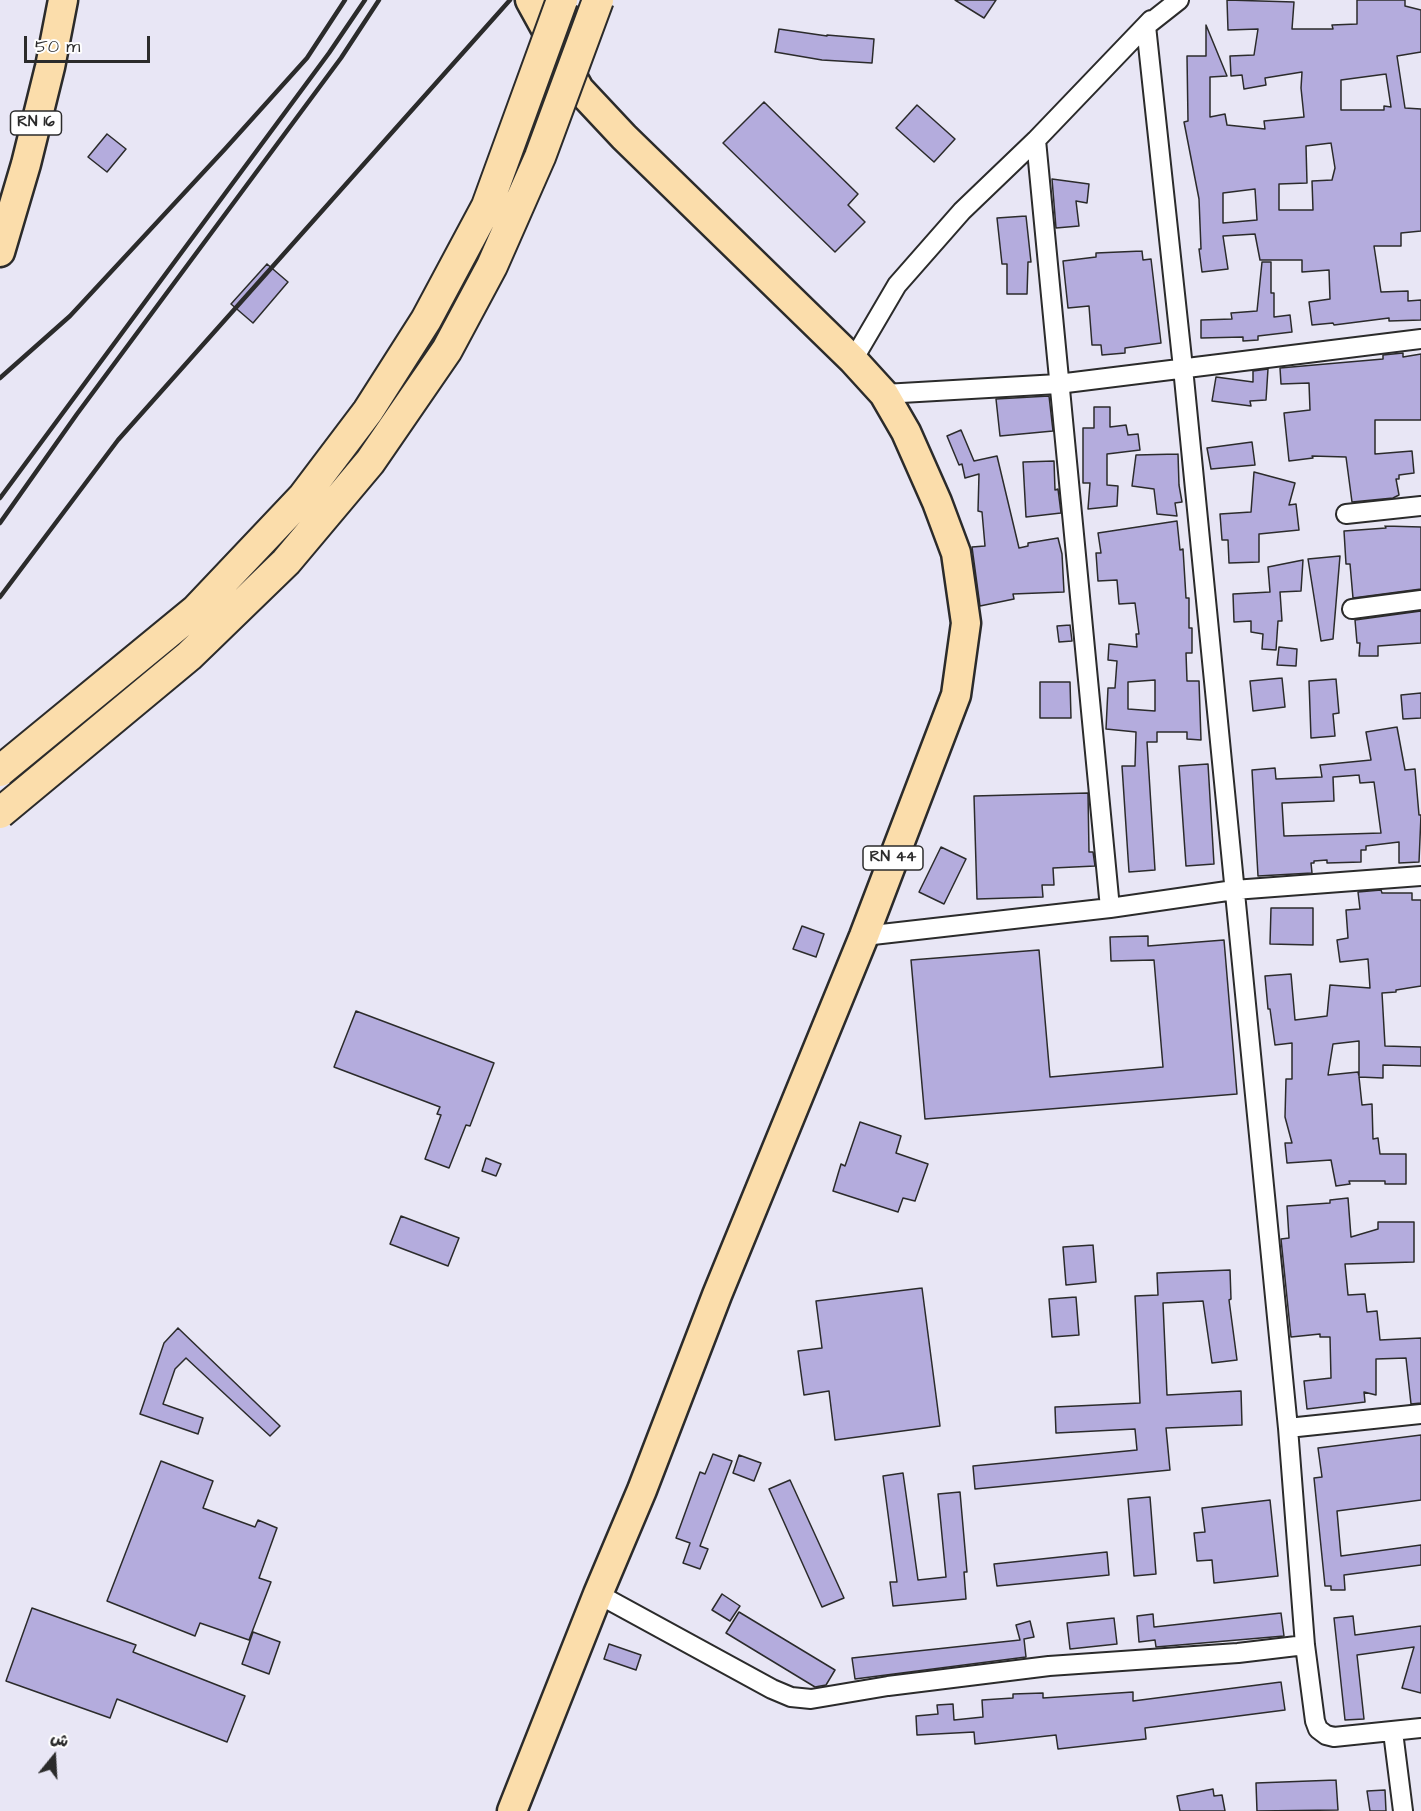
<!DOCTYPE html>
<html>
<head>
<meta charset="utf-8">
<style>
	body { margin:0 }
	#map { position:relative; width:1421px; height:1811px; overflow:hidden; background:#e8e6f5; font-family:"Architects Daughter","Playpen Sans Arabic",sans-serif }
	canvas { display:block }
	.north { position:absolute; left:24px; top:1727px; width:60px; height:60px; -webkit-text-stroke:4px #fff; paint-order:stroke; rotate:18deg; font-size:16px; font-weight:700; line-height:24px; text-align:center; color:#2b2b2b }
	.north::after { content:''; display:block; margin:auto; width:21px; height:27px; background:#2b2b2b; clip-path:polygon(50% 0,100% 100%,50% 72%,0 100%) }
	.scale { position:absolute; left:24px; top:36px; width:126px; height:27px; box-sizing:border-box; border:3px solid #2b2b2b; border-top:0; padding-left:8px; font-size:18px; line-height:21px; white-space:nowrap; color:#2b2b2b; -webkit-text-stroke:4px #fff; paint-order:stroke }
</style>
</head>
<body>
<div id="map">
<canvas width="1421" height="1811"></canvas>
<div class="north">ش</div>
<div class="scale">50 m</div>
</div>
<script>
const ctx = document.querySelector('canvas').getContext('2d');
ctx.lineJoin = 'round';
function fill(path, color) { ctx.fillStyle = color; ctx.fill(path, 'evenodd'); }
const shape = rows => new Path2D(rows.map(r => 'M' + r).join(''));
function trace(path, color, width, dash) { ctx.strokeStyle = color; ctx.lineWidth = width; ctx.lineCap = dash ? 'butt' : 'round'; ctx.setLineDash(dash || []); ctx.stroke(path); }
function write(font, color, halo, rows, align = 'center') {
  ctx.font = font + ' "Architects Daughter",sans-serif'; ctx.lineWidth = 4.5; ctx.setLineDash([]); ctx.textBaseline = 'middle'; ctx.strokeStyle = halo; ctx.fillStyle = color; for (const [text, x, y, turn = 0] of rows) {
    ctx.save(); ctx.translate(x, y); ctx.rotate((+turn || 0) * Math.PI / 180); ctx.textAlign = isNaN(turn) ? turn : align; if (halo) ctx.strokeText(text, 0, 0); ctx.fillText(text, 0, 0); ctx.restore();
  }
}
const building = shape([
	[955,0,996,0,984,18,955,0],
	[1227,0,1294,2,1292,29,1333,29,1332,25,1357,24,1357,0,1405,0,1405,6,1421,10,1421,52,1397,56,1405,108,1421,109,1421,231,1401,233,1401,246,1374,246,1381,292,1408,291,1408,301,1421,300,1421,320,1389,321,1389,318,1334,325,1333,323,1312,325,1309,302,1330,299,1329,270,1302,272,1302,260,1260,260,1255,234,1223,236,1228,269,1202,272,1199,249,1201,249,1199,199,1184,122,1188,121,1187,56,1206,56,1206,25,1227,76,1210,77,1210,117,1225,114,1227,125,1265,129,1264,121,1304,117,1301,88,1302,72,1265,78,1266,85,1244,89,1242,75,1231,76,1230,56,1254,55,1258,29,1228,30,1227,0],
	[1386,74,1391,107,1384,106,1384,110,1341,110,1341,80,1386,74],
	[1331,143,1335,168,1332,180,1312,181,1313,210,1279,210,1279,184,1307,183,1306,146,1331,143],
	[1255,189,1257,220,1223,223,1223,193,1255,189],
	[779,29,827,36,827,35,874,39,872,63,822,60,775,52,779,29],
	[764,102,858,194,848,205,865,222,835,252,723,143,764,102],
	[917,105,955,139,934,162,896,128,917,105],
	[107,134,126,149,107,172,88,157,107,134],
	[1052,179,1089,184,1087,203,1076,201,1079,226,1056,228,1052,179],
	[1026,216,1031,262,1028,262,1027,294,1007,294,1007,264,1002,264,997,218,1026,216],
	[1142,251,1143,260,1151,259,1161,343,1125,348,1125,353,1102,355,1101,345,1092,345,1089,306,1068,308,1063,261,1096,257,1096,253,1142,251],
	[1262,262,1271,262,1271,293,1274,293,1274,317,1290,315,1292,332,1258,336,1258,340,1243,341,1243,337,1201,338,1201,320,1232,319,1231,313,1257,311,1262,262],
	[267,264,288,282,253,323,231,304,267,264],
	[1403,353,1403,357,1421,354,1421,420,1375,420,1375,454,1412,451,1414,473,1399,475,1399,479,1396,479,1399,495,1393,498,1352,502,1346,457,1312,456,1313,458,1289,461,1284,413,1310,410,1309,383,1281,384,1280,368,1383,359,1383,355,1403,353],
	[1268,369,1266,400,1250,401,1251,406,1212,401,1216,377,1253,382,1253,371,1268,369],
	[1049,396,1053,431,1000,436,996,399,1049,396],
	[1094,407,1110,407,1110,427,1126,425,1128,435,1138,434,1140,450,1107,454,1107,485,1118,486,1117,506,1088,509,1090,483,1083,483,1083,428,1094,428,1094,407],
	[961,430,974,461,997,456,1019,548,1028,546,1028,543,1058,538,1062,554,1064,592,1013,594,1014,599,980,606,972,547,985,546,982,512,978,511,979,474,965,478,962,464,959,465,947,436,961,430],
	[1252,442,1255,465,1211,469,1207,448,1252,442],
	[1178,454,1179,485,1182,502,1175,503,1177,516,1157,514,1154,489,1132,486,1136,455,1178,454],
	[1054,461,1055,490,1058,489,1061,513,1026,517,1023,462,1054,461],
	[1254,472,1295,483,1289,505,1296,504,1299,530,1259,534,1259,562,1229,563,1228,540,1222,540,1220,514,1251,512,1254,472],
	[1177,521,1180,550,1183,549,1186,598,1189,598,1189,628,1192,628,1192,653,1186,653,1187,681,1199,681,1201,740,1187,739,1187,732,1157,732,1157,742,1147,742,1155,870,1129,872,1122,766,1135,766,1136,732,1106,729,1108,688,1115,688,1117,661,1108,660,1109,644,1137,647,1136,634,1139,634,1135,603,1119,604,1117,580,1098,581,1096,553,1101,553,1098,533,1177,521],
	[1155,680,1155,711,1128,709,1128,682,1155,680],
	[1385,526,1421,527,1421,589,1353,598,1350,564,1346,564,1344,531,1386,528,1385,526],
	[1340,556,1333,639,1321,641,1308,559,1340,556],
	[1303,560,1301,591,1280,592,1282,621,1278,621,1276,650,1262,649,1263,634,1251,632,1251,621,1234,622,1233,594,1270,592,1268,567,1303,560],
	[1421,611,1421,643,1378,646,1378,656,1359,656,1360,643,1357,643,1355,620,1421,611],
	[1070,625,1072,641,1059,642,1057,626,1070,625],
	[1279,647,1297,649,1296,666,1277,665,1279,647],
	[1282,678,1285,707,1253,711,1250,681,1282,678],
	[1336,679,1339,713,1333,714,1335,736,1311,738,1309,681,1336,679],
	[1040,682,1070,682,1071,718,1040,718,1040,682],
	[1421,693,1421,718,1403,719,1401,695,1421,693],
	[1397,727,1405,770,1415,769,1419,815,1421,815,1419,862,1399,863,1399,842,1366,846,1366,850,1361,850,1361,862,1327,863,1327,860,1314,861,1314,863,1311,863,1312,873,1258,876,1252,770,1275,768,1276,779,1322,777,1320,765,1371,760,1366,732,1397,727],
	[1359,775,1360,783,1374,782,1381,833,1284,836,1282,803,1334,801,1333,777,1359,775],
	[1208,764,1214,864,1186,866,1179,766,1208,764],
	[1088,793,1089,852,1093,852,1095,866,1053,868,1054,885,1042,885,1043,897,977,899,974,796,1088,793],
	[941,847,966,859,944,904,919,892,941,847],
	[1381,890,1382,893,1412,893,1412,900,1421,900,1421,986,1396,990,1396,992,1382,993,1385,1046,1421,1047,1421,1066,1383,1065,1383,1078,1359,1077,1362,1105,1372,1104,1373,1139,1378,1138,1380,1154,1406,1154,1406,1184,1385,1184,1385,1181,1349,1181,1350,1184,1336,1186,1331,1160,1287,1163,1285,1143,1292,1143,1285,1117,1286,1079,1292,1079,1292,1043,1275,1045,1270,1009,1268,1009,1265,976,1291,974,1295,1020,1327,1016,1330,985,1370,988,1368,959,1340,962,1337,940,1348,938,1346,910,1360,909,1358,892,1381,890],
	[1359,1041,1359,1076,1358,1072,1328,1075,1333,1044,1359,1041],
	[1271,908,1313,908,1313,945,1270,944,1271,908],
	[802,926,824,934,816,957,793,949,802,926],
	[1148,936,1148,946,1224,940,1237,1094,925,1119,911,960,1039,950,1050,1077,1163,1067,1154,960,1111,961,1110,937,1148,936],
	[356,1011,494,1063,470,1126,466,1125,449,1168,425,1159,441,1115,437,1114,440,1107,334,1067,356,1011],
	[860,1122,901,1136,896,1153,928,1164,915,1201,903,1198,898,1212,833,1191,841,1164,845,1166,860,1122],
	[486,1158,501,1164,496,1176,482,1171,486,1158],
	[1348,1198,1351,1237,1378,1229,1378,1222,1414,1222,1414,1262,1345,1264,1348,1295,1365,1294,1367,1312,1377,1311,1380,1340,1421,1338,1421,1403,1411,1404,1406,1358,1376,1359,1376,1395,1364,1392,1365,1402,1307,1409,1304,1381,1331,1378,1330,1337,1320,1337,1320,1334,1291,1337,1281,1239,1289,1238,1287,1206,1330,1203,1330,1200,1348,1198],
	[401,1216,459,1238,448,1266,390,1244,401,1216],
	[1093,1245,1096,1282,1066,1285,1063,1247,1093,1245],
	[1230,1270,1231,1299,1229,1300,1237,1360,1212,1363,1203,1301,1163,1303,1167,1395,1241,1391,1242,1425,1166,1428,1170,1470,975,1489,973,1466,1137,1450,1135,1429,1056,1433,1055,1407,1140,1403,1135,1296,1158,1295,1157,1273,1230,1270],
	[922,1288,940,1426,835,1440,829,1391,804,1395,798,1351,822,1348,816,1301,922,1288],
	[1076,1297,1079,1335,1052,1337,1049,1299,1076,1297],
	[178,1328,280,1426,270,1436,186,1358,175,1369,163,1404,203,1418,198,1434,140,1414,164,1343,178,1328],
	[1421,1435,1421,1500,1337,1511,1341,1556,1421,1545,1421,1565,1344,1575,1345,1590,1331,1590,1331,1586,1325,1586,1314,1478,1322,1477,1318,1448,1421,1435],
	[713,1454,732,1461,700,1546,708,1549,700,1569,683,1563,690,1543,676,1538,700,1472,705,1474,713,1454],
	[739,1455,761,1463,754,1481,733,1473,739,1455],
	[161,1461,213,1481,203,1508,255,1527,258,1520,277,1528,259,1578,271,1582,249,1640,200,1623,195,1636,107,1601,161,1461],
	[903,1473,918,1580,946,1577,938,1494,960,1492,967,1572,964,1572,966,1599,893,1606,890,1582,897,1582,883,1476,903,1473],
	[790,1480,844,1598,822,1607,769,1489,790,1480],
	[1150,1497,1156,1574,1134,1576,1128,1499,1150,1497],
	[1270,1500,1278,1576,1214,1583,1212,1560,1197,1561,1194,1533,1205,1532,1202,1508,1270,1500],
	[1107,1552,1109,1575,997,1586,994,1564,1107,1552],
	[722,1594,740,1606,730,1621,712,1610,722,1594],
	[32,1608,136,1645,133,1652,245,1696,227,1742,117,1699,110,1718,6,1681,32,1608],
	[739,1612,835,1670,826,1685,815,1687,726,1633,739,1612],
	[1281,1613,1284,1636,1156,1647,1155,1640,1139,1642,1137,1616,1153,1614,1154,1627,1281,1613],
	[1353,1616,1355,1635,1421,1626,1421,1693,1402,1688,1414,1647,1357,1655,1364,1719,1345,1720,1334,1618,1353,1616],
	[1114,1618,1117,1644,1070,1649,1067,1623,1114,1618],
	[1030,1621,1034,1637,1024,1639,1026,1657,855,1679,852,1658,1020,1640,1016,1625,1030,1621],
	[253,1632,280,1642,269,1674,242,1664,253,1632],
	[609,1644,641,1655,636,1670,604,1659,609,1644],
	[1281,1682,1285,1710,1145,1728,1146,1739,1058,1749,1056,1735,975,1744,974,1732,917,1735,916,1716,938,1714,937,1705,953,1704,954,1720,983,1717,982,1700,1013,1698,1013,1694,1043,1693,1043,1698,1133,1692,1133,1701,1281,1682],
	[1336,1780,1338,1810,1257,1811,1256,1783,1336,1780],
	[1213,1789,1214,1796,1222,1795,1225,1811,1180,1811,1177,1796,1213,1789],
	[1385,1790,1386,1811,1370,1811,1367,1791,1385,1790]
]);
fill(building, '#b4acdd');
trace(building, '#2b2b2b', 1.5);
const minor = shape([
	[1179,0,1146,26,1183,368,1288,1428,1305,1645,1315,1721,1318,1729,1326,1735,1334,1737,1421,1728],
	[1036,140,1110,908],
	[853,360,897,285,962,211,1036,140,1151,20],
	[884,394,1058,384,1421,339],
	[1346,514,1421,506],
	[1352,609,1421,600],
	[864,936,1110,908,1234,890,1421,876],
	[1288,1428,1421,1414],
	[598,1594,772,1689,791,1697,811,1699,888,1686,1049,1666,1238,1653,1305,1645],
	[1393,1732,1403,1811]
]);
const primary = shape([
	[0,252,26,164,50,67,63,0],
	[512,1811,598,1594,642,1490,717,1295,864,936,956,695,966,623,956,553,937,502,906,432,884,394,853,360,624,137,579,89,530,0]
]);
trace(minor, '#2b2b2b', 22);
trace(primary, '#2b2b2b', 33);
trace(minor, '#fff', 18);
trace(primary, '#fbddab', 28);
trace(shape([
	[0,378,70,316,225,149,307,58,345,0],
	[0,498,329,53,365,0],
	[0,523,77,414,341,58,379,0],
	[0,597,118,440,510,0]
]), '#2b2b2b', 4.5);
const trunkBridge = shape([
	[0,771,196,610,303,497,368,411,426,320,487,206,562,0],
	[0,813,189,656,286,562,370,462,447,350,492,266,540,157,598,0]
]);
trace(trunkBridge, '#2b2b2b', 34, []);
trace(trunkBridge, '#fbddab', 30);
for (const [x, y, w] of [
	[36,123,51],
	[893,858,60]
]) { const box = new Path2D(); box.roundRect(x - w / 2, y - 12, w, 24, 4.5); ctx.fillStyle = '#fff'; ctx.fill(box); trace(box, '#2b2b2b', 1.5); }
write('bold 15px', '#2b2b2b', null, [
	["RN 16",36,123],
	["RN 44",893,858]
]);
</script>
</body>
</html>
